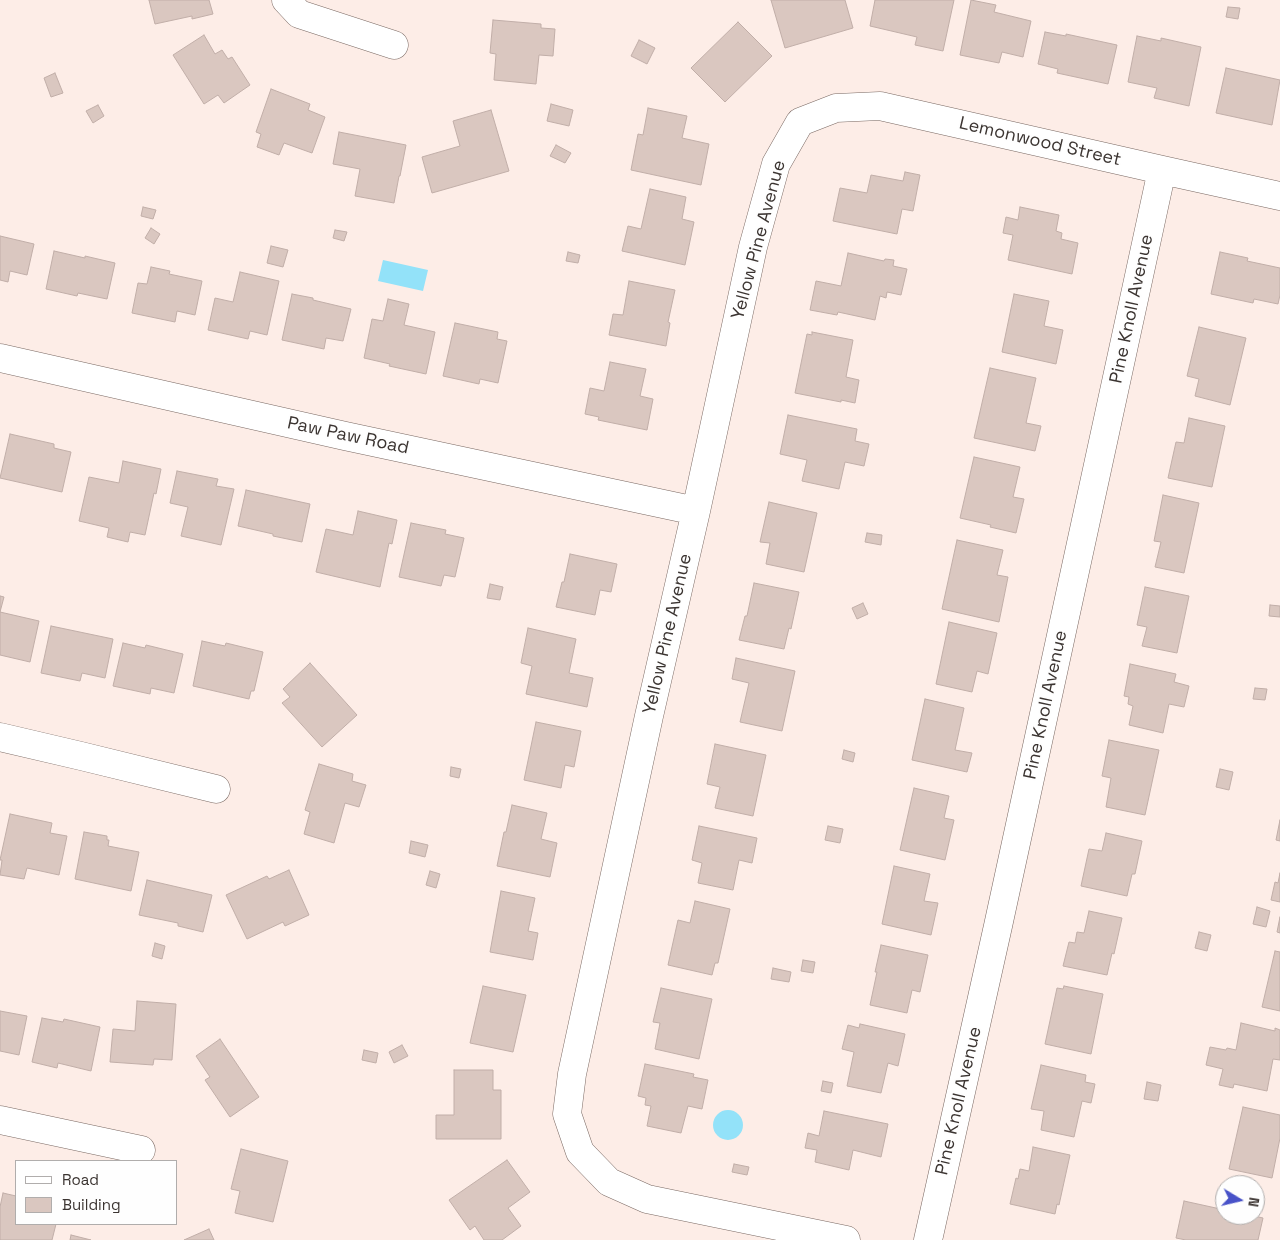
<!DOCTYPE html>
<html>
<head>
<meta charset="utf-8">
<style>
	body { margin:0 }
	#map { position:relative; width:1280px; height:1240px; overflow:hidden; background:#fdede7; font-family:"Space Grotesk",sans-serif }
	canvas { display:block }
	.legend { position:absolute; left:15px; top:1160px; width:162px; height:65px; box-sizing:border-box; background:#fefefe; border:1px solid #b0adac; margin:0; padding:6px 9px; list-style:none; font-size:15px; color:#3b3431 }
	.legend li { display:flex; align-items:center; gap:10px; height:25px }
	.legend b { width:25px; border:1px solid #b0adac }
	.north { position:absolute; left:1215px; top:1175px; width:50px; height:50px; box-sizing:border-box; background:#fefefe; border:1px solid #b0adac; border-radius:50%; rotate:99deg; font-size:14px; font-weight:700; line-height:20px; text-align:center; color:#3b3431 }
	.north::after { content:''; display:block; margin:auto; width:18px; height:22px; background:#4852c8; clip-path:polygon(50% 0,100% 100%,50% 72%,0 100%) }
</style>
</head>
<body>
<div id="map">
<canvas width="1280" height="1240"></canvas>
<ul class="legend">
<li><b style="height:6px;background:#fff"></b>Road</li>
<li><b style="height:14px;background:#dac7c0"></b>Building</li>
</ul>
<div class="north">N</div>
</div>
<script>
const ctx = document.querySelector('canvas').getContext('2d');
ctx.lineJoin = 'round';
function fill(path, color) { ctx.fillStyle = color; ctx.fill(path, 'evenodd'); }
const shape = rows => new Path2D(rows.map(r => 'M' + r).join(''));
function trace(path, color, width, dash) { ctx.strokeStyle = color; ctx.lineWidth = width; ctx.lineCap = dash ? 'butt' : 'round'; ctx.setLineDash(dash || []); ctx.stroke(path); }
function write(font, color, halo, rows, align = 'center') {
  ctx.font = font + ' "Space Grotesk",sans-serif'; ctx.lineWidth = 4; ctx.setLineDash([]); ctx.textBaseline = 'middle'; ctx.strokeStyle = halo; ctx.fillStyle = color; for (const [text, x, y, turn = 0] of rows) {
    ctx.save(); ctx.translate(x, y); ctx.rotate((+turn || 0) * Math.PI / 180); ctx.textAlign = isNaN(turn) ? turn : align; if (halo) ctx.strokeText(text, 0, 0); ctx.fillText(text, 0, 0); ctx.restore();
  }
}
fill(shape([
	[383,260,428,270,423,291,378,281],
	'713 1125a15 15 0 1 1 30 0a15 15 0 1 1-30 0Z'
]), '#93e2f9');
const building = shape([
	[149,0,209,0,213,14,192,19,192,16,155,24,149,0],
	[771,0,845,0,853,28,785,48,771,0],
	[875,0,954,0,943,51,915,45,917,37,870,26,875,0],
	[971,0,996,5,994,12,1031,21,1023,57,1002,52,999,63,960,55,971,0],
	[1228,7,1240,8,1238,19,1226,17,1228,7],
	[493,20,541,24,541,28,555,29,553,56,539,55,536,84,494,80,496,54,490,53,493,20],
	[738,22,772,56,725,102,691,68,738,22],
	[1045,32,1066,36,1066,34,1117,45,1108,84,1057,73,1058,69,1038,64,1045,32],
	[204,35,215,54,222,50,228,59,232,57,250,85,224,103,218,95,204,104,173,55,204,35],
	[1137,36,1161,41,1161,38,1201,47,1189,106,1154,98,1157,88,1128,82,1137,36],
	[639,40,655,48,647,64,631,56,639,40],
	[1226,68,1280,80,1272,125,1216,113,1226,68],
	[55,73,63,93,51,97,44,78,55,73],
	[271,89,310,104,308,110,325,117,312,153,284,143,279,155,257,147,261,134,256,132,271,89],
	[551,104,573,110,569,126,547,121,551,104],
	[98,105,104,116,93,123,86,111,98,105],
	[648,108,687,116,682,138,709,144,701,185,631,170,638,134,643,135,648,108],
	[491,110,509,171,432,193,422,157,460,146,453,121,491,110],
	[339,132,406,145,400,176,399,176,394,203,355,196,360,169,333,164,339,132],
	[556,145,571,153,565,163,550,156,556,145],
	[905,172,920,175,913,211,902,209,897,234,833,221,840,188,867,193,871,175,903,181,905,172],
	[650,189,686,197,682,219,694,222,685,265,622,251,628,226,641,229,650,189],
	[143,207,156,210,153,219,141,216,143,207],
	[1020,207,1059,215,1056,231,1062,233,1061,239,1078,243,1072,274,1008,260,1013,235,1003,233,1006,217,1018,220,1020,207],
	[151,228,160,234,154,244,145,238,151,228],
	[335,230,347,232,344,241,333,238,335,230],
	[0,236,34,244,27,275,10,271,8,282,0,280,0,236],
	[271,246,288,250,283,267,267,263,271,246],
	[54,251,85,258,85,256,115,263,107,299,78,293,77,296,46,289,54,251],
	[568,252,580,255,578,263,566,261,568,252],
	[1220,252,1248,258,1247,261,1280,268,1280,295,1278,304,1254,299,1253,303,1211,294,1220,252],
	[848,253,884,261,885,259,894,260,893,266,907,269,901,295,887,292,886,298,880,296,875,320,838,312,837,315,810,310,816,281,841,286,848,253],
	[151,267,170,271,169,274,202,281,195,315,177,311,175,322,132,313,138,283,147,284,151,267],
	[240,272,279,281,267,335,250,331,248,339,208,330,215,298,233,302,240,272],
	[629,281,675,290,668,322,670,323,666,346,609,335,613,314,623,315,629,281],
	[292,294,313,298,313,300,351,309,343,341,326,338,324,349,282,340,292,294],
	[1014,294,1049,301,1044,326,1063,330,1056,364,1002,352,1014,294],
	[388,299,409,304,404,325,435,332,426,374,389,366,390,364,364,358,372,319,383,321,388,299],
	[455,323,498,332,497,339,507,341,498,383,480,379,479,384,443,376,455,323],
	[1199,327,1246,338,1230,405,1195,396,1199,379,1187,376,1199,327],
	[812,332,853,340,846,377,859,380,855,403,841,400,841,402,795,393,807,334,812,335,812,332],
	[610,362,646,369,640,396,653,399,647,430,598,420,599,417,585,414,590,388,604,391,610,362],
	[990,368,1036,378,1026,423,1041,426,1035,451,974,438,990,368],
	[788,415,857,429,855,441,869,444,864,466,845,462,839,489,802,481,807,460,780,454,788,415],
	[1189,418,1225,426,1212,487,1168,478,1176,442,1184,443,1189,418],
	[10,434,54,444,54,448,71,452,62,492,0,478,10,434],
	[974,457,1020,467,1013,497,1024,499,1016,533,990,527,991,525,960,518,974,457],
	[123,461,161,469,156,494,154,493,145,535,130,532,128,542,107,537,109,528,79,521,89,477,119,483,123,461],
	[177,471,218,479,216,486,234,489,221,545,181,536,188,507,170,503,177,471],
	[246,490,310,504,302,542,273,536,273,534,238,526,246,490],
	[1163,495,1199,503,1184,573,1155,567,1161,542,1154,541,1163,495],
	[769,502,817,513,804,572,766,564,770,543,760,542,769,502],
	[358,511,397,520,392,544,389,543,380,587,316,572,326,529,353,535,358,511],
	[411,523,446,530,445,534,464,538,455,577,444,575,441,586,399,577,411,523],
	[867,533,882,535,881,545,865,542,867,533],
	[957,540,1003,550,997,575,1008,577,999,622,942,609,957,540],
	[570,554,617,564,611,592,600,590,595,615,556,607,562,582,564,582,570,554],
	[754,583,799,592,791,629,789,628,784,649,739,640,745,616,747,616,754,583],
	[490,584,503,587,500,600,487,598,490,584],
	[1145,587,1189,596,1177,653,1142,646,1147,627,1137,625,1145,587],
	[0,596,4,597,0,612,39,621,30,662,0,655,0,596],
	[863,603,868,614,857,619,852,608,863,603],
	[1270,605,1280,606,1280,617,1269,616,1270,605],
	[949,622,997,633,988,674,977,671,972,692,936,684,949,622],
	[51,626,113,639,105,678,82,673,80,681,41,673,51,626],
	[528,628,576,639,569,673,593,678,587,707,526,694,532,666,521,663,528,628],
	[202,641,225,646,226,643,263,652,254,691,251,691,249,699,193,686,202,641],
	[123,643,145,648,146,645,183,654,174,693,151,688,150,694,113,686,123,643],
	[736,658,795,671,782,731,740,722,749,683,732,679,736,658],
	[310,663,357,715,322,747,282,703,290,697,283,689,310,663],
	[1130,664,1176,674,1174,682,1189,686,1184,707,1169,704,1163,733,1129,725,1133,706,1128,704,1129,697,1124,696,1130,664],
	[1255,688,1267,689,1265,700,1253,699,1255,688],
	[925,699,964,708,955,750,972,753,967,772,912,760,925,699],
	[536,722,581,731,574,767,565,765,561,788,524,780,536,722],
	[1109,740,1159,750,1145,815,1106,807,1111,778,1102,776,1109,740],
	[715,744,766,755,753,816,715,808,720,787,707,784,715,744],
	[844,750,855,753,853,762,842,759,844,750],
	[319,764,353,774,352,781,366,785,359,807,345,803,334,843,304,834,310,812,305,810,319,764],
	[451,767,461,769,459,778,450,776,451,767],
	[1220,769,1233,772,1229,790,1216,787,1220,769],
	[914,788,949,796,944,818,954,820,945,860,900,850,914,788],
	[512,805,547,813,541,839,557,843,550,877,497,866,504,832,506,832,512,805],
	[10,814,52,823,50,833,67,836,59,875,27,868,24,879,0,875,2,860,0,860,10,814],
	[1280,820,1280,841,1276,840,1280,820],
	[699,826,757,838,752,863,739,860,733,890,698,883,702,863,692,860,699,826],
	[828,826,843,829,840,843,825,840,828,826],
	[84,832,107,836,107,840,109,840,108,846,139,852,131,891,75,879,84,832],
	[1106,833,1142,841,1135,874,1132,874,1127,896,1081,886,1089,849,1102,851,1106,833],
	[411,841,428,845,425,857,409,853,411,841],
	[894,866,930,874,924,901,938,903,931,935,882,924,894,866],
	[289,870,309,915,285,926,283,922,247,939,226,895,267,876,269,879,289,870],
	[430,871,440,874,436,888,426,885,430,871],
	[1280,873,1280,902,1271,900,1275,882,1278,883,1280,873],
	[147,880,212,895,203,932,178,926,178,923,139,915,147,880],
	[501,891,535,898,528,931,538,933,533,960,490,952,501,891],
	[695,901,730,909,718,963,715,963,712,975,668,965,678,920,690,923,695,901],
	[1257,907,1270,911,1266,927,1253,924,1257,907],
	[1089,911,1122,918,1114,954,1112,953,1107,975,1063,966,1069,942,1075,943,1077,932,1084,933,1089,911],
	[1280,917,1280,933,1277,932,1280,917],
	[1199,932,1211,935,1207,951,1195,948,1199,932],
	[155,943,165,946,162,959,152,956,155,943],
	[881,945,928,955,920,992,912,990,907,1013,870,1005,877,972,875,972,881,945],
	[1275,951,1280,952,1280,1011,1262,1007,1275,951],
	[803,960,815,962,813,973,801,971,803,960],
	[773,968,791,972,789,982,771,979,773,968],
	[483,986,526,995,513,1052,470,1043,483,986],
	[1064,986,1103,994,1091,1054,1045,1044,1057,988,1063,989,1064,986],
	[661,988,712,999,699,1059,655,1049,660,1023,653,1022,661,988],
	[137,1001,176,1004,172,1060,154,1059,153,1065,110,1062,113,1029,135,1031,137,1001],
	[0,1011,27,1016,19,1055,0,1051,0,1011],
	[42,1018,63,1022,64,1019,100,1027,91,1071,58,1063,57,1068,32,1062,42,1018],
	[1241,1023,1275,1031,1275,1028,1280,1030,1280,1060,1273,1059,1267,1091,1234,1084,1233,1088,1219,1085,1223,1069,1206,1065,1210,1047,1226,1050,1227,1048,1236,1050,1241,1023],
	[860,1024,905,1034,898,1066,888,1063,881,1093,847,1086,854,1052,842,1049,848,1025,859,1028,860,1024],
	[220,1039,259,1097,230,1117,205,1080,210,1077,196,1056,220,1039],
	[402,1045,408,1056,394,1063,389,1052,402,1045],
	[364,1050,378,1053,376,1063,362,1060,364,1050],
	[645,1064,694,1074,693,1077,708,1080,702,1109,688,1106,681,1133,647,1126,651,1106,645,1105,646,1098,638,1096,645,1064],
	[1041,1065,1086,1075,1085,1082,1095,1084,1091,1103,1082,1101,1074,1137,1041,1130,1044,1111,1031,1109,1041,1065],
	[454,1070,493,1070,493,1090,501,1090,501,1139,436,1139,436,1115,454,1115,454,1070],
	[823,1081,833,1083,831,1093,821,1091,823,1081],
	[1147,1082,1161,1085,1158,1101,1144,1099,1147,1082],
	[1243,1107,1280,1115,1280,1138,1272,1178,1229,1169,1243,1107],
	[824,1111,888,1124,881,1157,853,1150,849,1170,815,1162,817,1150,805,1148,808,1133,819,1136,824,1111],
	[1033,1147,1070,1155,1059,1205,1057,1204,1055,1214,1010,1204,1016,1178,1018,1179,1020,1169,1029,1171,1033,1147],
	[241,1149,288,1161,273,1222,235,1213,240,1191,231,1189,241,1149],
	[507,1160,530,1192,508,1208,521,1226,502,1240,484,1240,475,1226,470,1230,449,1200,507,1160],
	[734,1164,749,1167,747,1175,732,1172,734,1164],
	[3,1193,16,1196,16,1224,56,1224,52,1240,0,1240,0,1207,3,1193],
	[1184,1201,1225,1210,1225,1215,1250,1215,1263,1218,1258,1240,1186,1240,1176,1238,1184,1201],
	[209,1229,214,1240,184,1240,209,1229],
	[71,1235,91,1240,70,1240,71,1235]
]);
fill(building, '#dac7c0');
trace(building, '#c1aea8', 1);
const minor = shape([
	[286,0,299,14,394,45],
	[0,358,345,436,696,511],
	[0,737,81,756,216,789],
	[0,1120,141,1150],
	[846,1240,647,1199,609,1182,580,1152,567,1114,572,1074,649,716,696,511,753,247,776,164,800,122,836,108,880,106,1162,170,1280,196],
	[928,1240,998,926,1162,170]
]);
trace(minor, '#7a6963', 29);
trace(minor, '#fff', 28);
write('18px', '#3b3431', '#fefefe', [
	["Lemonwood Street",1040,142,13],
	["Yellow Pine Avenue",759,240,-75],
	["Pine Knoll Avenue",1132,309,-78],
	["Paw Paw Road",348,436,12],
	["Yellow Pine Avenue",668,634,-77],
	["Pine Knoll Avenue",1046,705,-78],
	["Pine Knoll Avenue",959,1101,-77]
]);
</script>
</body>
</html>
